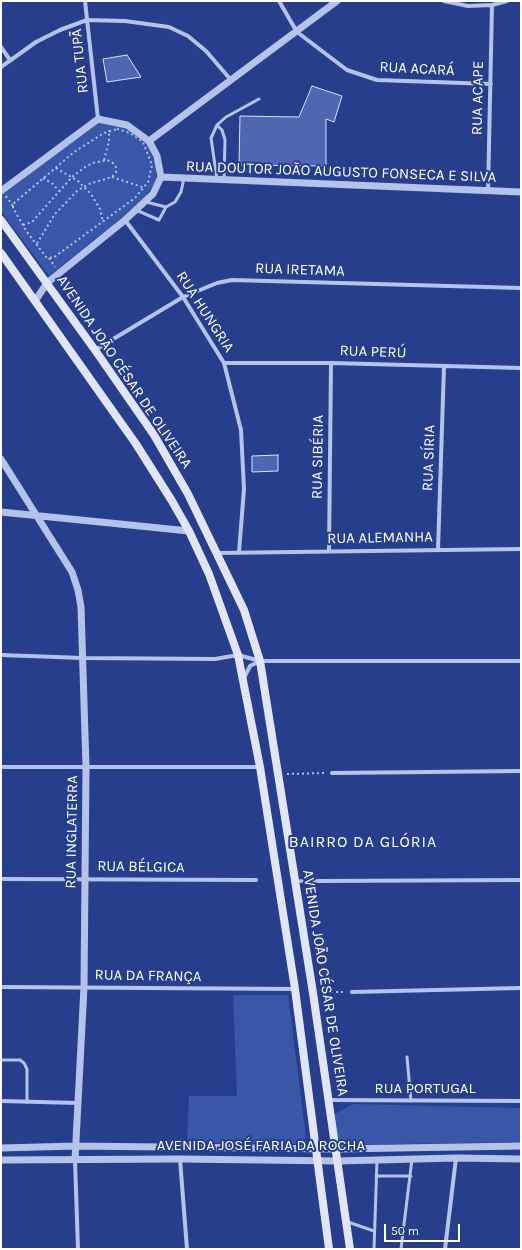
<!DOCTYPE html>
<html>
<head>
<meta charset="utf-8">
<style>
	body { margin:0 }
	#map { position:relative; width:522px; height:1250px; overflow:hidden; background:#263e8c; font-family:Karla,sans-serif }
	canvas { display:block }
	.frame { position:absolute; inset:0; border:2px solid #fff; pointer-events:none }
	.scale { position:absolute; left:384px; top:1224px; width:76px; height:18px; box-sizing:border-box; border:2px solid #fff; border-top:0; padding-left:5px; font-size:12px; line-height:14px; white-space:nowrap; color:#fff; -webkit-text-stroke:3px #263e8c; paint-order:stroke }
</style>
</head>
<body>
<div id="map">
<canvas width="522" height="1250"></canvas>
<div class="frame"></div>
<div class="scale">50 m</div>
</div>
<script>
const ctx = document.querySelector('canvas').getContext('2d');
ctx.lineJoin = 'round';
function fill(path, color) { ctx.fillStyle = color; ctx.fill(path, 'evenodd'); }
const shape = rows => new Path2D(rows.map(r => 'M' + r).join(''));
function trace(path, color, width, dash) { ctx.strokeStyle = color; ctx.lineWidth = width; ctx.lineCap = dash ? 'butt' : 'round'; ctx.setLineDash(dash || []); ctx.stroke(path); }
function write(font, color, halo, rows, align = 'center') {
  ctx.font = font + ' Karla,sans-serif'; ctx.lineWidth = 4; ctx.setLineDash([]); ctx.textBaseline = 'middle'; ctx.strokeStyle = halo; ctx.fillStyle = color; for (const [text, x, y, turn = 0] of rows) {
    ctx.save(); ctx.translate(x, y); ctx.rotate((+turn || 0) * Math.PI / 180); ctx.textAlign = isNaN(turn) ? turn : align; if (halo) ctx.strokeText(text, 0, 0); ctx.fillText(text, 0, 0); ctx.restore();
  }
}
fill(shape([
	[98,121,126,127,146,141,157,166,156,182,143,200,49,276,1,211,1,196],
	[233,995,288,995,306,1137,299,1144,187,1142,189,1096,237,1096],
	[353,1104,521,1108,521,1142,338,1145,333,1115]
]), '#3a56a9');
const building = shape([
	[127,55,141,77,107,82,103,59,127,55],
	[312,86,342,96,334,122,326,119,326,166,239,165,240,116,299,117,312,86],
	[278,455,278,471,252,472,252,456,278,455]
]);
fill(building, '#4f67b3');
trace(building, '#d9e1f8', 1);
trace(shape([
	[117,129,130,133,143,142,152,165,148,182,135,198,53,258,46,257,27,232,13,208,13,204,74,152,104,133,117,129],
	[104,160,109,141,109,130],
	[56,168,78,181,91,194,100,209,103,222],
	[112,177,145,188],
	[43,178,53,184,59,191],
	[6,196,13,206],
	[23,225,32,222,72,177,85,167,93,163,107,160,112,162,116,167,116,172,112,177,89,184,77,191,55,214,36,245],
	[49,258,55,267],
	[287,774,326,773],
	[321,992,346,992]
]), '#b5c2ea', 2, [2, 3]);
trace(shape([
	[217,125,226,117,259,99],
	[217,179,211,138,217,125,222,130,225,140,224,180],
	[146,202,166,207,175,202,181,192,184,178],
	[136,210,159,220,166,207],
	[407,1057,411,1101],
	[1,1060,20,1060,24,1063,27,1069,27,1102],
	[376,1176,411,1176],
	[348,1222,374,1231],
	[374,1249,377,1161],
	[401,1249,412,1159]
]), '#b5c2ea', 3);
trace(shape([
	[296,881,319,881]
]), '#b5c2ea', 3.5);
trace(shape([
	[85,1,98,119],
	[279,1,297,32,347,70,377,80,491,84],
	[444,1,468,6,492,5,507,1],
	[1,47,10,60],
	[1,67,36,42,60,30,87,20,125,21,169,27,188,36,206,51,231,80],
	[488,192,492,5],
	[125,220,183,297,224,363,241,430,244,489,239,552],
	[95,350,183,297,217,283,232,280,521,288],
	[224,363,331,363,521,368],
	[438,550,444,366],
	[329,551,331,363],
	[218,553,521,549],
	[1,655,83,658,215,659,238,655,260,661,521,661],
	[244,678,250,666,260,661],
	[1,767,260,767],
	[332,773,521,771],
	[1,879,256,880],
	[319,881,521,880],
	[1,987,295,989],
	[352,992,521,988],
	[329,1100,521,1101],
	[1,1101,78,1103],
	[180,1159,187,1249],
	[75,1160,78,1249],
	[445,1249,456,1158]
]), '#b5c2ea', 4);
trace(shape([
	[149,141,337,1],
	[161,177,521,192],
	[1,191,98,119,127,125,149,141,157,156,161,177,153,194,125,220,47,283,35,301],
	[1,459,72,572,78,590,81,607,86,767,84,987,75,1160],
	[1,512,189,531],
	[1,1148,76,1146,336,1149,521,1146],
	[1,1160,180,1159,338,1161,456,1158,521,1159]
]), '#b5c2ea', 7);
trace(shape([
	[1,220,95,350,154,435,188,494,244,610,260,661,313,993,350,1249],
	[1,253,136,444,172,501,189,531,209,574,238,655,260,767,295,989,329,1249]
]), '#e0e5f8', 8);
write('15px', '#fff', '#263e8c', [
	["RUA TUPÃ",80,61,-96],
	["RUA ACARÁ",417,69,3],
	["RUA ACAPE",478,98,-89],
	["RUA DOUTOR JOÃO AUGUSTO FONSECA E SILVA",341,172,2],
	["RUA IRETAMA",300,270,2],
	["RUA HUNGRIA",205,312,57],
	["RUA PERÚ",373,352,2],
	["AVENIDA JOÃO CÉSAR DE OLIVEIRA",124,372,56],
	["RUA SIBÉRIA",318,457,-89],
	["RUA SÍRIA",429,458,-88],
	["RUA ALEMANHA",380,538,-1],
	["RUA INGLATERRA",72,832,-89],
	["RUA BÉLGICA",141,867,1],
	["RUA DA FRANÇA",148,976,1],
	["AVENIDA JOÃO CÉSAR DE OLIVEIRA",325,983,81],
	["RUA PORTUGAL",425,1089],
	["AVENIDA JOSÉ FARIA DA ROCHA",261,1146]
]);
ctx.letterSpacing = '1px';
write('16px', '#fff', '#263e8c', [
	["BAIRRO DA GLÓRIA",363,842]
]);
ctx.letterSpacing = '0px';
</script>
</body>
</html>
